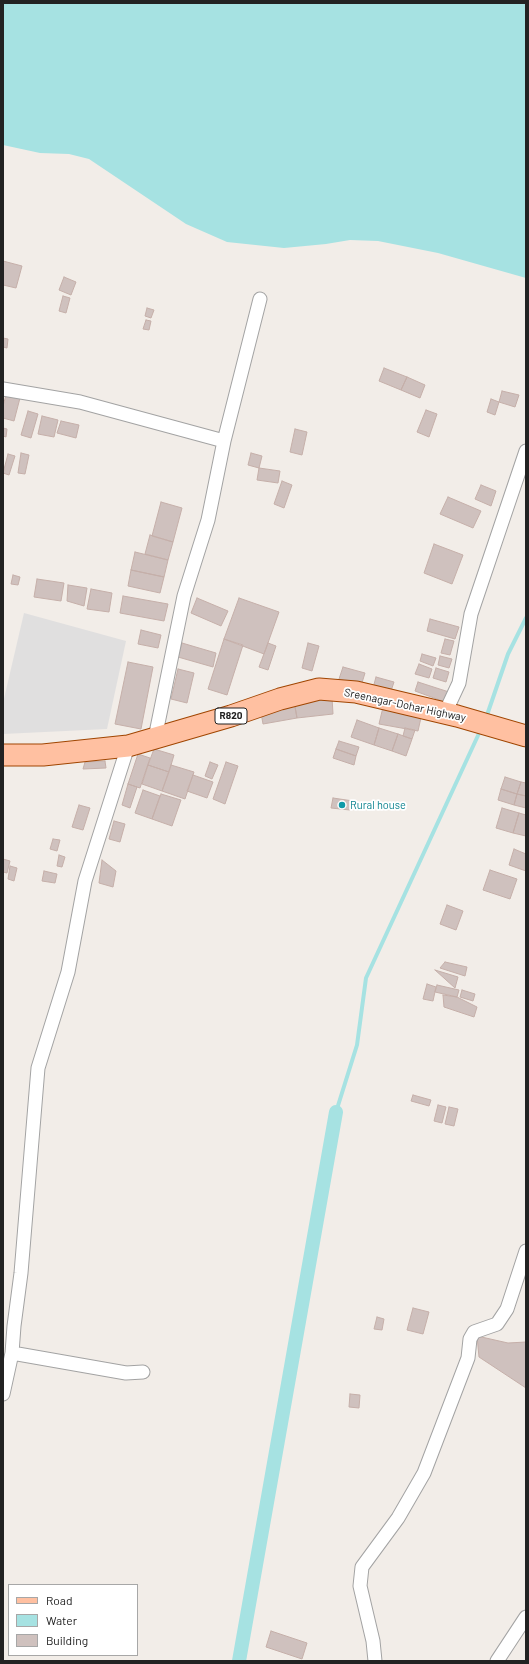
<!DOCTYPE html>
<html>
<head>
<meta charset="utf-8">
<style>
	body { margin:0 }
	#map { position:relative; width:529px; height:1664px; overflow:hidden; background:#f2ede8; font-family:Barlow,sans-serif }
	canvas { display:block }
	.frame { position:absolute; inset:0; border:4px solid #222; pointer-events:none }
	.legend { position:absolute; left:8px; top:1584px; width:130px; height:72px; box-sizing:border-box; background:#fff; border:1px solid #a7a7a7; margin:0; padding:5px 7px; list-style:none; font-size:12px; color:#222 }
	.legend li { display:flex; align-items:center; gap:8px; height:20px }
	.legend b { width:20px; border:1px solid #a7a7a7 }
</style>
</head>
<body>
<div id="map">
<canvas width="529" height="1664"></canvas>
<div class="frame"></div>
<ul class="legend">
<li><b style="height:5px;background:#ffc0a1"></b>Road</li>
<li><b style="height:11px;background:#a6e2e2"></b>Water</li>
<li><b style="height:11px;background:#cfc1be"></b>Building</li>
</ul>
</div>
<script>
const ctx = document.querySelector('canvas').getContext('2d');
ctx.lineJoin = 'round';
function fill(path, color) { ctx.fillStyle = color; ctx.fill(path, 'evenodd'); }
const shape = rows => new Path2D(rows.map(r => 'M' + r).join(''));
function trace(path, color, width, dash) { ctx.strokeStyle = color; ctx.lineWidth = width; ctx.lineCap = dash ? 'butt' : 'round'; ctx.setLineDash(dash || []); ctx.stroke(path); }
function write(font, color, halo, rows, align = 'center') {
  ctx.font = font + ' Barlow,sans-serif'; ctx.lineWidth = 3.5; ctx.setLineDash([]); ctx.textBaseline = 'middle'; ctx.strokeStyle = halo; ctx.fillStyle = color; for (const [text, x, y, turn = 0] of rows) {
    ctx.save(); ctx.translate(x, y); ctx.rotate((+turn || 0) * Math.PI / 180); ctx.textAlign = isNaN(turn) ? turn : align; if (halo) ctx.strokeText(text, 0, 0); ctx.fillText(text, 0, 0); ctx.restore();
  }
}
fill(shape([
	[24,613,126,641,107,729,3,734,3,703]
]), '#e0dfdf');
fill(shape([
	[3,3,526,3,526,278,438,253,378,241,350,240,326,244,284,248,227,242,186,224,89,159,69,154,40,153,3,145]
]), '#a6e2e2');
trace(shape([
	[486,718,508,654,526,618],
	[336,1112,357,1045,366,978,481,729]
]), '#a6e2e2', 4);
trace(shape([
	[239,1661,336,1112]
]), '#a6e2e2', 14);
const building = shape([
	[3,261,22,266,16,288,3,285,3,261],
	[64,277,76,282,71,295,59,290,64,277],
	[63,296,70,298,66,313,59,311,63,296],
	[147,308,154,310,151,318,145,316,147,308],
	[146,320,151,321,149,330,143,329,146,320],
	[3,338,8,339,7,348,3,347,3,338],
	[384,368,407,377,401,390,379,381,384,368],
	[407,377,425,385,420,398,401,390,407,377],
	[502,391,519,395,515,407,499,402,502,391],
	[6,395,20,398,14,421,3,418,3,406,6,395],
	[491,399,499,402,495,415,487,412,491,399],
	[426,410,437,414,429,437,417,432,426,410],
	[28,411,38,414,31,438,21,435,28,411],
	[42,416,58,420,54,437,38,434,42,416],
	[61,421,79,425,76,438,57,433,61,421],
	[3,428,7,429,6,437,3,436,3,428],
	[295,429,307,432,302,455,290,452,295,429],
	[21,453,29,455,25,474,18,473,21,453],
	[251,453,262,456,259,468,248,465,251,453],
	[8,454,15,456,9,475,3,473,8,454],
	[259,468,280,471,278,483,257,480,259,468],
	[282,481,292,485,284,508,274,504,282,481],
	[481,485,496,491,491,506,475,499,481,485],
	[448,497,481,511,473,528,440,514,448,497],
	[161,502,182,508,173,542,152,536,161,502],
	[150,535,173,542,168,560,145,554,150,535],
	[434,544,463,555,452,584,424,573,434,544],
	[135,552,168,560,164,577,131,570,135,552],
	[131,570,164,577,160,593,128,586,131,570],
	[13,575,20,577,18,585,11,584,13,575],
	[37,579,64,583,61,601,34,597,37,579],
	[68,585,87,588,84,606,67,601,68,585],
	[91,589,112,593,109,612,87,609,91,589],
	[123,596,168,604,164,621,120,613,123,596],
	[197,598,228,611,221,626,191,613,197,598],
	[239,598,279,612,264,654,224,639,239,598],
	[430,619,459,627,455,639,427,631,430,619],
	[141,630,161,635,158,648,138,644,141,630],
	[224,639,243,645,227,695,208,689,224,639],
	[445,639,454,641,450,655,441,653,445,639],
	[182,643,216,653,213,667,178,657,182,643],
	[268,643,276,646,268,670,259,667,268,643],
	[308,643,319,646,312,671,302,668,308,643],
	[422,654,436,658,433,666,420,661,422,654],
	[440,656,452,659,449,668,438,665,440,656],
	[128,662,153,667,141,729,115,724,128,662],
	[419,664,432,669,429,678,415,674,419,664],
	[343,667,365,673,361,686,339,679,343,667],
	[436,668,449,672,446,682,433,678,436,668],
	[178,669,194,673,187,703,171,699,178,669],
	[376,677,394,682,390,694,373,688,376,677],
	[418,682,449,692,445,702,415,691,418,682],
	[332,697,333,714,297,718,294,701,332,697],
	[294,701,297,718,263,724,260,707,294,701],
	[384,703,422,713,418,731,379,724,384,703],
	[357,720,379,728,374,745,351,737,357,720],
	[379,728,398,734,392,751,374,745,379,728],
	[405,728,415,730,412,739,403,736,405,728],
	[398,734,412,739,406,756,392,751,398,734],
	[339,741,359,747,356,756,336,749,339,741],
	[154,749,174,755,169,772,148,765,154,749],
	[336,749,356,756,354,765,333,758,336,749],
	[138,754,150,758,140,788,128,784,138,754],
	[105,761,106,768,83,769,85,762,105,761],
	[210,762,218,765,212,779,205,776,210,762],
	[226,762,238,766,225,804,213,799,226,762],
	[148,765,169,772,162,791,142,784,148,765],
	[171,765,194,772,185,799,162,791,171,765],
	[193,775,213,782,207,798,187,791,193,775],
	[505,777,521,782,517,794,501,789,505,777],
	[521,782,526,783,526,796,517,794,521,782],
	[128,784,137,787,130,808,122,805,128,784],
	[501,789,517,794,514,805,498,800,501,789],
	[143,790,160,796,152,819,135,813,143,790],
	[161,794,181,800,172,826,152,819,161,794],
	[517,794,526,796,526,808,514,805,517,794],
	[333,798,353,801,350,810,331,808,333,798],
	[79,805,90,808,83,830,72,827,79,805],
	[502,808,519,813,513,833,496,828,502,808],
	[519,813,526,815,526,836,513,833,519,813],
	[114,821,125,824,120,842,109,839,114,821],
	[53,839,60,840,57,851,50,849,53,839],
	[514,849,526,854,526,871,509,865,514,849],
	[59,855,65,857,62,867,57,866,59,855],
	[3,859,10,861,7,873,3,872,3,859],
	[102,860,116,871,113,887,99,883,102,860],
	[10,866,17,868,14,881,8,879,10,866],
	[490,870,517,879,510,899,483,890,490,870],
	[44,871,57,874,55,883,42,881,44,871],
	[447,905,463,911,456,930,440,924,447,905],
	[445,962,467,967,465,976,440,968,445,962],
	[435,970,458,977,455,988,435,970],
	[427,984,436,987,433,1001,423,999,427,984],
	[437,985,459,990,457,997,435,992,437,985],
	[462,990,475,994,473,1001,460,997,462,990],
	[443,995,457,997,477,1007,474,1017,444,1007,443,995],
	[413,1095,431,1100,429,1106,411,1101,413,1095],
	[438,1105,446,1107,442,1123,434,1121,438,1105],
	[449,1107,458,1109,454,1126,445,1124,449,1107],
	[413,1308,429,1312,423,1334,407,1330,413,1308],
	[377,1317,384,1319,382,1330,374,1329,377,1317],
	[477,1336,508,1343,526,1342,526,1388,479,1357,477,1336],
	[350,1394,360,1395,359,1408,349,1407,350,1394],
	[271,1631,307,1643,302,1659,266,1647,271,1631]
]);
fill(building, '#cfc1be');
trace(building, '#c5afa9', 1);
const street = shape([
	[3,389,80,402,224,441],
	[445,713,459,683,471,614,526,451],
	[155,738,184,596,208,520,224,441,260,299],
	[12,1353,126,1373,143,1372],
	[3,1394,12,1353,14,1326,21,1273,38,1068,68,972,85,881,128,746],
	[375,1661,373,1641,360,1586,362,1567,398,1518,424,1473,468,1358,470,1339,474,1332,497,1324,507,1309,526,1251],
	[497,1661,526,1617]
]);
const primary = shape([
	[3,755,43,755,128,746,231,716,280,699,319,689,356,692,457,716,526,736]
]);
trace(street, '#a3a3a3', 15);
trace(primary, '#a04500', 23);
trace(street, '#fff', 13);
trace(primary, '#ffc0a1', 21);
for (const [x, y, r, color] of [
	[342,805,4,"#0f9aa8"]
]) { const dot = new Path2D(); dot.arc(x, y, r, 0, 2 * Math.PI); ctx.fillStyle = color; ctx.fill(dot); trace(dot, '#fff', 1.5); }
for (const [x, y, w] of [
	[231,716,32]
]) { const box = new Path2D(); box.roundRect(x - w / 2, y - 8, w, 16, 3); ctx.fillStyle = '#fff'; ctx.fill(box); trace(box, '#222', 1); }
write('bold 10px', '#222', null, [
	["R820",231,716]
]);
write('11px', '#222', '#fff', [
	["Sreenagar-Dohar Highway",405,705,12]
]);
write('11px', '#0d838f', '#fff', [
	["Rural house",350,805]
], 'left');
</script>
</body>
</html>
